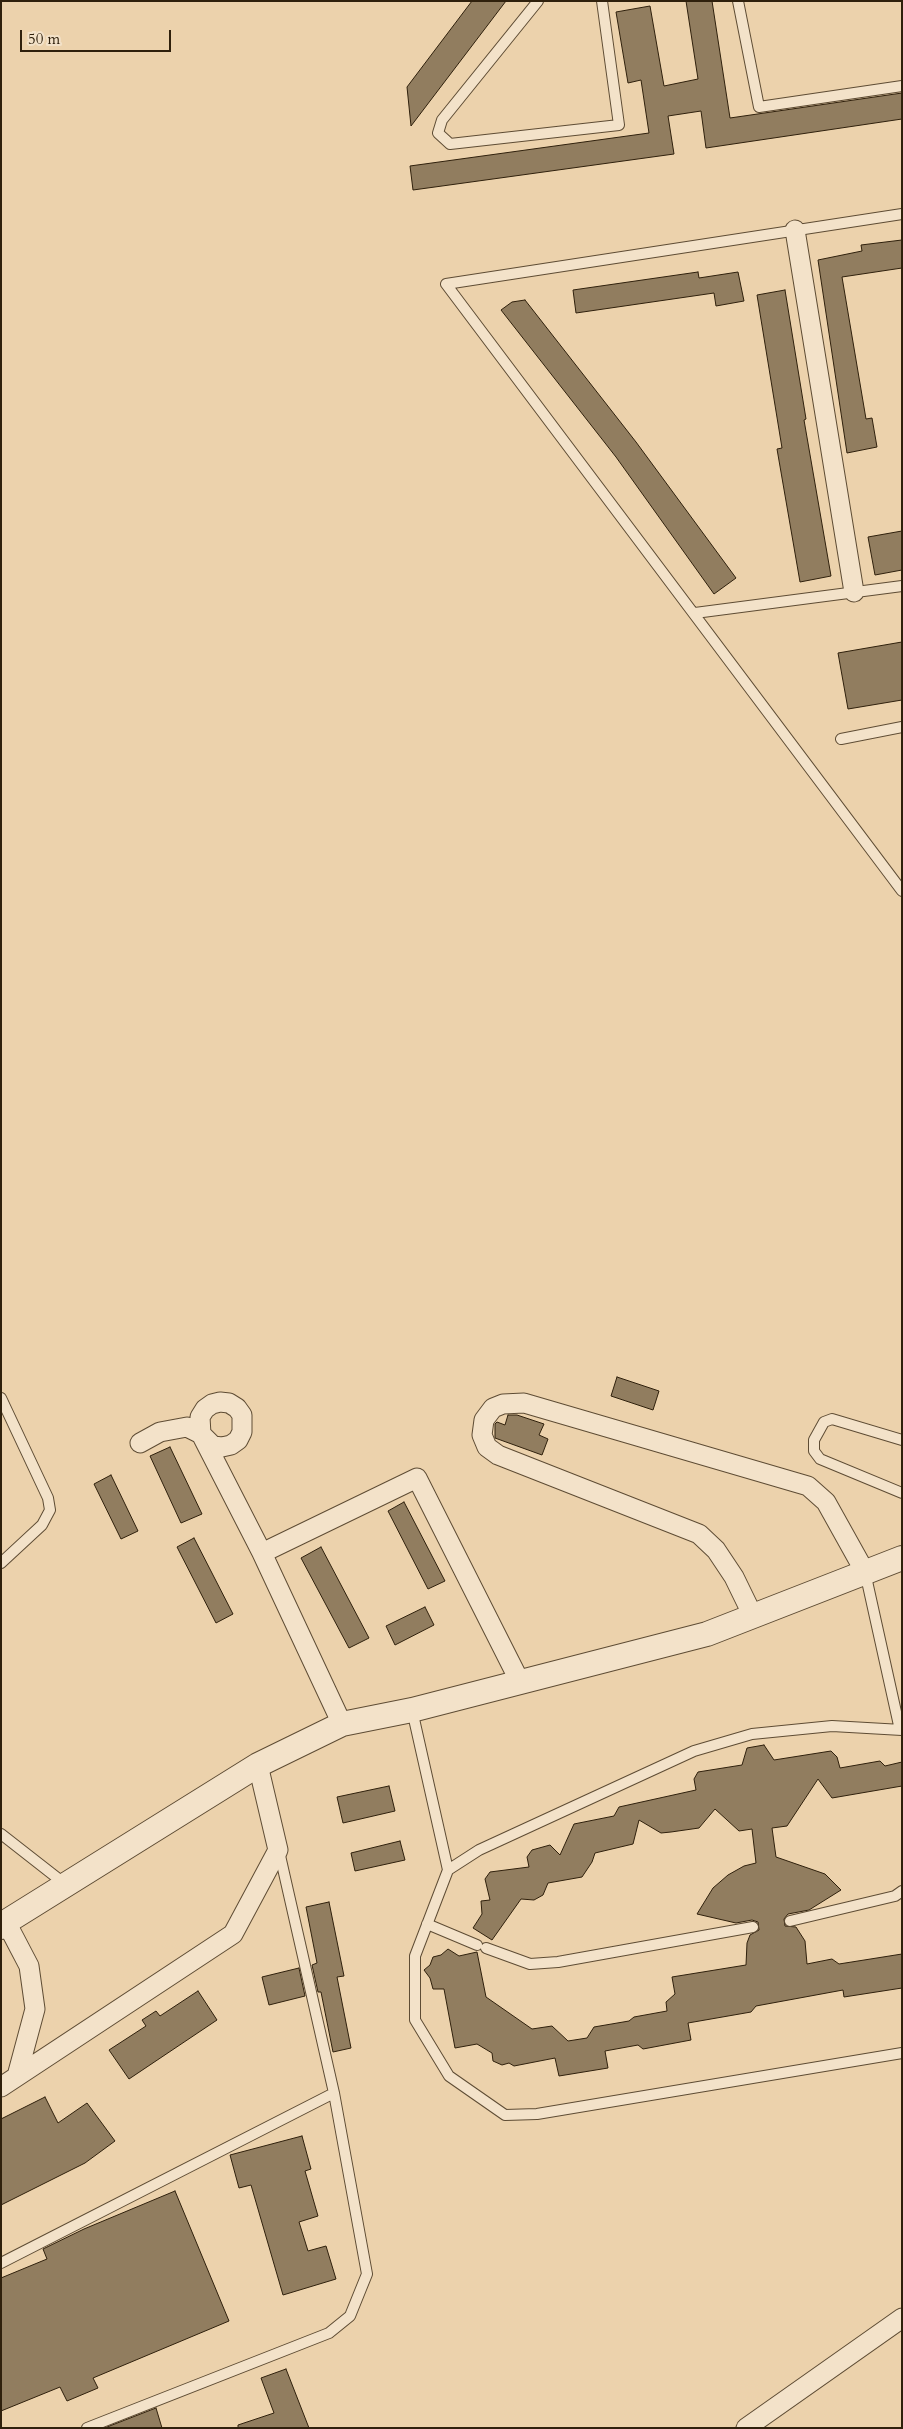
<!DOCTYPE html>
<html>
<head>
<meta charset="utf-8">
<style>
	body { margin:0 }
	#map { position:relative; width:903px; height:2429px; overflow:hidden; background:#ecd2ac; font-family:Cardo,serif }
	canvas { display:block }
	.frame { position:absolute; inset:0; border:2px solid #2f200c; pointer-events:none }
	.scale { position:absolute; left:20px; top:30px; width:151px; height:22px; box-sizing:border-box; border:2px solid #2f200c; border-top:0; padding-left:6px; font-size:15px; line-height:18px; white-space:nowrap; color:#2f200c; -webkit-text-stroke:4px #f3e2c9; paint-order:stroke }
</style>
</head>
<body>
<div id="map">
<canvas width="903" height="2429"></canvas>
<div class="frame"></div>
<div class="scale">50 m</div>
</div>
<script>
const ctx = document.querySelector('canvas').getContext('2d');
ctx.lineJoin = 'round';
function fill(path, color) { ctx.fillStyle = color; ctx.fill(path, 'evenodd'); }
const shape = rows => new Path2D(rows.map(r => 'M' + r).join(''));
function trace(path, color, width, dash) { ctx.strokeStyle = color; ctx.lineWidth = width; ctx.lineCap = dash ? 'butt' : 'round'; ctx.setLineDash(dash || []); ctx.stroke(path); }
const building = shape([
	[472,1,506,1,411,126,407,87,472,1],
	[686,1,712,1,730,118,902,93,902,119,706,148,701,111,668,116,674,154,413,190,410,166,649,133,641,80,628,83,616,12,650,6,664,86,698,79,686,1],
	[902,240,902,268,842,277,866,419,872,418,877,447,847,453,818,260,862,251,861,245,902,240],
	[698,272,699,278,738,272,744,301,716,306,714,293,576,313,573,290,698,272],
	[785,290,806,419,804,420,831,576,800,582,777,449,782,448,757,295,785,290],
	[525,300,636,442,736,578,714,594,616,457,501,310,512,302,525,300],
	[902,531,902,570,875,575,868,537,902,531],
	[902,642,902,700,848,709,838,653,902,642],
	[617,1377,659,1391,653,1410,611,1396,617,1377],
	[508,1415,517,1415,544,1424,539,1435,548,1439,542,1455,495,1438,495,1424,497,1422,505,1425,508,1415],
	[170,1447,202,1514,181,1523,150,1456,170,1447],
	[111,1475,138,1531,121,1539,94,1484,111,1475],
	[404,1502,445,1581,428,1589,388,1511,404,1502],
	[194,1538,233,1614,216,1623,177,1547,194,1538],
	[321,1547,369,1638,349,1648,301,1558,321,1547],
	[425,1607,434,1625,395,1645,386,1626,425,1607],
	[764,1745,774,1760,831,1751,837,1757,840,1768,880,1761,885,1766,902,1762,902,1786,832,1798,818,1779,787,1826,772,1828,776,1857,825,1874,841,1890,809,1910,788,1914,784,1919,785,1926,796,1927,805,1941,807,1964,832,1959,839,1964,902,1954,902,1988,844,1997,843,1990,756,2006,751,2012,688,2023,691,2040,643,2049,638,2045,605,2051,608,2068,559,2076,555,2058,514,2066,509,2063,502,2065,493,2061,492,2053,477,2044,455,2048,444,1989,433,1989,430,1978,424,1970,430,1965,433,1957,441,1955,448,1949,459,1956,477,1952,486,1997,532,2029,552,2026,568,2041,587,2038,594,2027,629,2021,634,2017,667,2011,666,2002,675,1994,672,1977,746,1965,747,1943,750,1935,759,1930,758,1922,752,1920,736,1923,697,1914,713,1888,728,1875,744,1866,756,1863,752,1829,739,1831,715,1809,699,1828,671,1832,661,1833,639,1820,633,1844,595,1853,592,1862,582,1877,548,1883,543,1895,534,1900,521,1899,492,1940,473,1928,482,1914,481,1901,490,1900,485,1879,490,1872,529,1867,527,1857,532,1850,550,1845,560,1855,574,1824,614,1816,619,1807,696,1790,694,1779,698,1772,742,1765,747,1748,764,1745],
	[389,1786,395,1811,343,1823,337,1797,389,1786],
	[400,1841,405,1860,355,1871,351,1853,400,1841],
	[329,1902,344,1976,337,1977,351,2048,333,2052,321,1992,318,1992,312,1965,317,1963,306,1907,329,1902],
	[299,1968,305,1996,269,2005,262,1977,299,1968],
	[198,1991,217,2020,129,2079,109,2050,146,2026,142,2020,156,2011,160,2016,198,1991],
	[45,2097,58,2123,87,2103,115,2141,85,2163,1,2205,1,2119,45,2097],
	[302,2136,311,2169,305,2171,318,2216,299,2222,308,2251,326,2246,336,2279,283,2295,251,2185,239,2188,230,2155,302,2136],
	[175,2191,229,2321,93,2378,98,2388,67,2401,60,2387,1,2411,1,2278,47,2259,43,2249,84,2229,175,2191],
	[286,2369,309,2428,238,2428,238,2425,274,2413,261,2378,286,2369],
	[156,2408,162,2428,107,2428,107,2427,156,2408]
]);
fill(building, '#917d5f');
trace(building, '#2f200c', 1);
const service = shape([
	[538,1,442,120,438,133,450,144,619,125,602,1],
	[738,1,759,107,902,86],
	[902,214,446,284,902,891],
	[695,613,902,586],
	[841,739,902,727],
	[1,1398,48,1498,50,1510,42,1525,1,1563],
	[902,1440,832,1419,824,1422,814,1440,814,1451,820,1459,902,1493],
	[865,1572,900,1730],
	[412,1710,448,1870],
	[902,1730,832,1726,752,1734,694,1751,479,1850,448,1870,415,1956,415,2020,449,2076,505,2115,537,2114,902,2053],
	[1,1834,65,1884],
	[790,1921,895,1896,902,1891],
	[427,1924,477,1945],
	[486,1948,530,1964,558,1962,753,1927],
	[1,2263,334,2093],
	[87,2428,329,2333,350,2316,367,2274,334,2093,279,1851]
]);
const minor = shape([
	[795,230,854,592],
	[140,1443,160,1432,187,1427,201,1434,213,1446,222,1447,231,1445,238,1440,242,1432,242,1415,237,1408,229,1403,220,1402,212,1404,205,1409,200,1417,201,1434,262,1553,342,1724],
	[262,1553,417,1478,520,1682],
	[753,1616,734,1577,716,1550,699,1534,498,1455,487,1447,482,1435,484,1420,493,1408,503,1404,524,1403,808,1486,826,1502,865,1572],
	[6,1922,29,1966,35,2009,17,2076],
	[1,2087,233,1934,278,1850,258,1765],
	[746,2428,902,2318]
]);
const tertiary = shape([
	[1,1927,6,1922,258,1765,342,1724,412,1710,707,1634,902,1558]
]);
trace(service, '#5e4c34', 12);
trace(minor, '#5e4c34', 21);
trace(tertiary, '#5e4c34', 26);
trace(service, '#f3e2c9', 10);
trace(minor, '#f3e2c9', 19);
trace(tertiary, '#f3e2c9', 24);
</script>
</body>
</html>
